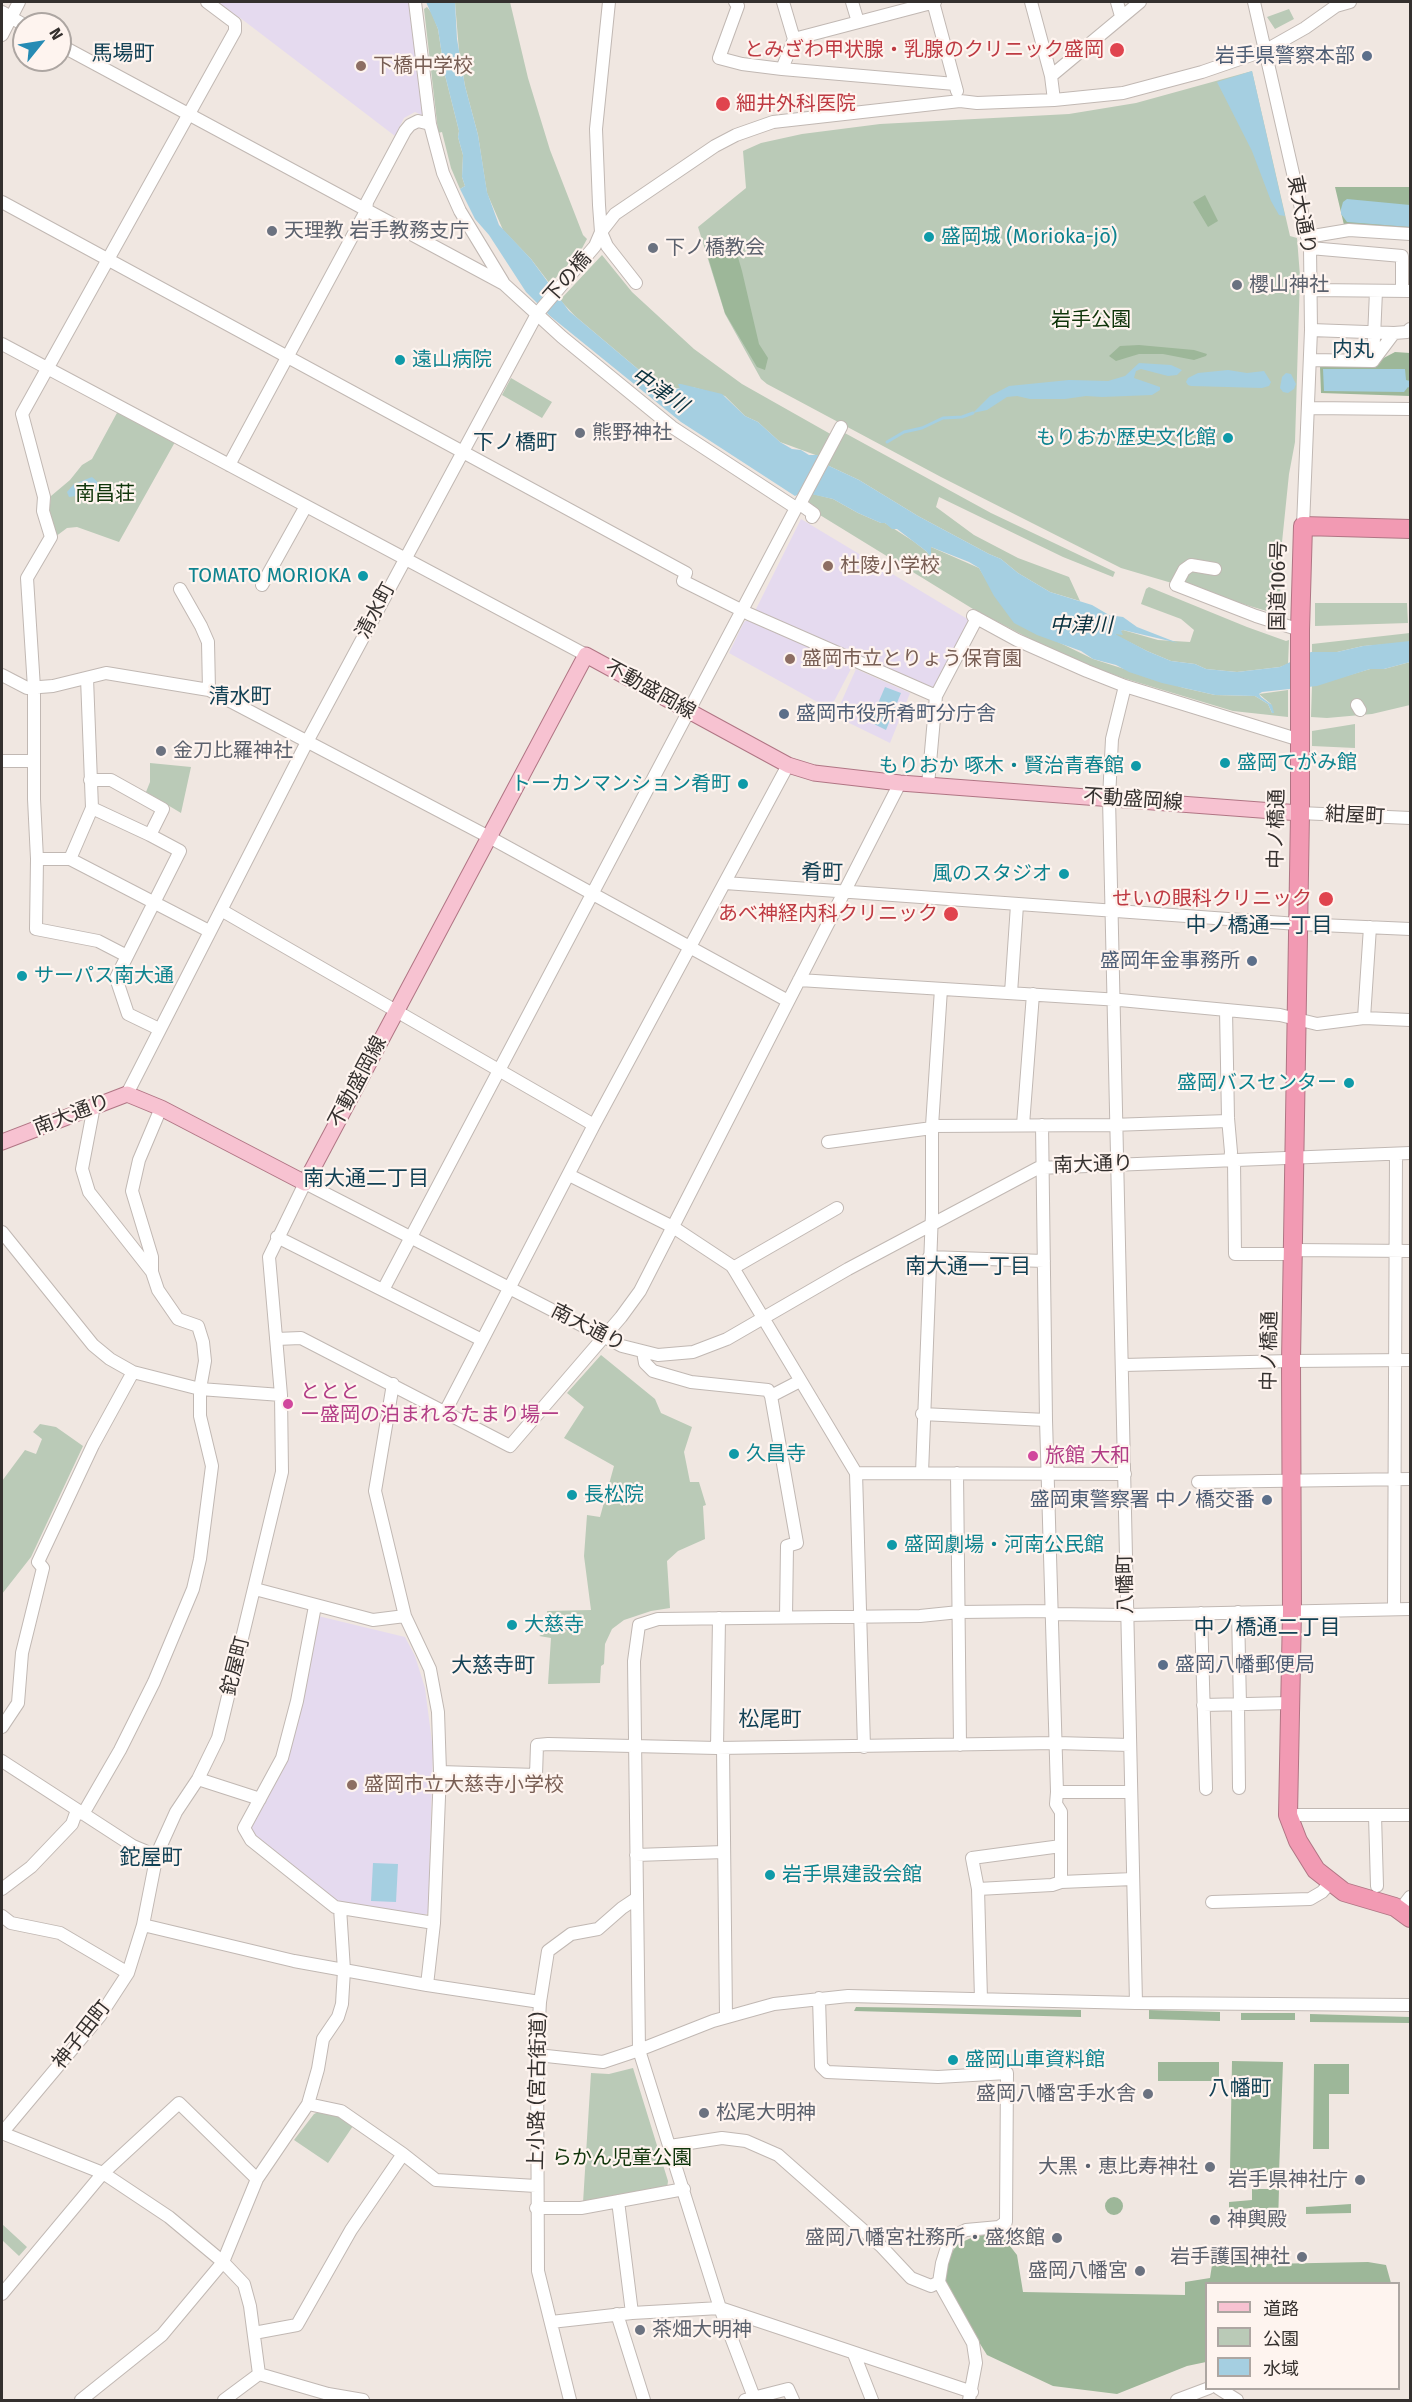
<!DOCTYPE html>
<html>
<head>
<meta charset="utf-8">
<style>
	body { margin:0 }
	#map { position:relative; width:1412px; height:2402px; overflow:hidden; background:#f0e7e1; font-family:"Fira Sans","Noto Sans JP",sans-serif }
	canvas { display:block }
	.frame { position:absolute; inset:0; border:3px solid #34302e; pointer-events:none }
	.legend { position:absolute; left:1205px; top:2282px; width:195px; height:108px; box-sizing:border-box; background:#fef4ef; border:2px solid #ada6a2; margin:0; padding:8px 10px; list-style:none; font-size:18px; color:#34302e }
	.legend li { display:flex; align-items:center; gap:12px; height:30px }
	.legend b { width:30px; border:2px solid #ada6a2 }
	.north { position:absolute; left:12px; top:12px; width:60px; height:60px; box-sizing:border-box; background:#fef4ef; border:2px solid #ada6a2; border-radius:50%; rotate:60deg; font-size:16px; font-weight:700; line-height:24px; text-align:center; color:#34302e }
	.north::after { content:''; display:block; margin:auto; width:21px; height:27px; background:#268bb4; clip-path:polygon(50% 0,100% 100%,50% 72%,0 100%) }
</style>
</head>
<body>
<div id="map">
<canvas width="1412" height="2402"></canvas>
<div class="frame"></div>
<ul class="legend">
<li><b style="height:8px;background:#f7c2d1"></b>道路</li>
<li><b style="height:16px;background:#bacab7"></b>公園</li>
<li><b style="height:16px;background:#a5cfe1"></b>水域</li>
</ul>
<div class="north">N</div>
</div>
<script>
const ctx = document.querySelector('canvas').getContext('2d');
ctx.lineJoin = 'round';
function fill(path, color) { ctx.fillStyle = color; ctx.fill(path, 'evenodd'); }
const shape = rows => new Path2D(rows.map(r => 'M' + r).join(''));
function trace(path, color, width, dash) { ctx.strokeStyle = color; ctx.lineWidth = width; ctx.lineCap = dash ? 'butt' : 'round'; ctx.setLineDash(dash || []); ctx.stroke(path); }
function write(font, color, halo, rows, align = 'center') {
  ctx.font = font + ' "Fira Sans","Noto Sans JP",sans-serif'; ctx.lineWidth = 4.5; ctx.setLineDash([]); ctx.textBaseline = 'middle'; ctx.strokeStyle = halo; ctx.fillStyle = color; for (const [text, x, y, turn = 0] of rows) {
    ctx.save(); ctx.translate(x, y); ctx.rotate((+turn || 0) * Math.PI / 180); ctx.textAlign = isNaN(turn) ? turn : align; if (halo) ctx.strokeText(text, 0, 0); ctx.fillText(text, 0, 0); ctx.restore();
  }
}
fill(shape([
	[212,2,412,2,424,116,415,112,404,118,395,136,239,17,234,19],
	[801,519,969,620,932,690,754,613],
	[749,619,853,665,830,709,729,653,744,622],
	[856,669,910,693,890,743,835,716],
	[318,1616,405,1637,415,1656,425,1688,433,1750,428,1913,421,1917,336,1902,257,1841,249,1828,287,1759]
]), '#e5daef');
fill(shape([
	[455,2,510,2,528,78,550,150,583,235,587,239,580,252,550,284,531,259,503,230,487,193,478,135,465,86,459,51],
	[427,7,432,13,438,29,445,75,459,131,458,137,463,155,462,177,465,186,460,189,451,168,442,132,438,133,438,131,424,9],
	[1289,9,1294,19,1275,29,1267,17],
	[1252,71,1290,236,1297,238,1300,276,1295,442,1289,474,1281,552,1280,607,1270,612,1121,568,941,477,767,384,761,379,725,314,698,227,746,188,743,151,761,143,802,134,880,124,1069,114,1136,103],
	[602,255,632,292,694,349,742,384,834,436,821,457,780,442,758,422,745,416,725,396,692,387,666,389,658,386,575,316,560,300],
	[511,378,552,402,542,418,502,395],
	[118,411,175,442,119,542,77,527,67,528,55,537,49,513,51,496,70,480,82,465,92,459],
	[843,432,991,513,1115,572,1113,577,1063,557,939,497,936,507,974,535,1018,558,1069,577,1080,601,1050,592,1018,573,1001,559,989,554,918,516,859,480,827,465],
	[809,493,833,499,858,513,881,523,885,523,913,541,926,551,931,557,931,547,979,568,999,600,1054,640,1093,659,1184,688,1215,695,1255,696,1268,704,1272,713,1271,704,1259,694,1288,690,1288,717,1233,711,1123,678,1061,655,973,609,815,512,806,506],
	[1149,587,1247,627,1286,641,1289,640,1288,664,1280,667,1237,672,1206,669,1195,664,1171,661,1147,651,1117,636,1114,633,1122,634,1120,631,1123,630,1158,640,1190,642,1194,630,1181,619,1141,604,1146,589],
	[1315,603,1407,603,1408,623,1315,626],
	[1410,633,1410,641,1405,643,1363,646,1337,652,1312,653,1312,644],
	[1410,662,1410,705,1372,714,1327,718,1311,717,1312,686,1370,669,1384,669],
	[1355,724,1355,748,1312,746,1312,731],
	[150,763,191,767,181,813,146,792,150,782],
	[601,1355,655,1399,661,1413,692,1427,684,1452,690,1482,699,1482,706,1505,703,1506,705,1539,678,1551,667,1561,670,1608,651,1611,624,1620,612,1629,605,1644,604,1664,601,1666,600,1683,548,1684,551,1638,539,1636,549,1631,547,1611,591,1610,584,1556,587,1515,600,1517,614,1466,564,1438,584,1407,567,1393],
	[40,1424,56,1427,83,1446,31,1557,2,1594,2,1481,25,1450,36,1454,42,1439,33,1432],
	[633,2068,668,2181,667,2189,583,2203,591,2073,609,2074],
	[320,2111,339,2116,353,2126,328,2163,294,2140,314,2114],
	[2,2224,27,2247,19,2256,2,2240]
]), '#bacab7');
fill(shape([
	[1335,187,1410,187,1410,228,1344,225],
	[1205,195,1218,221,1208,227,1193,202],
	[732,243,735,247,742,271,759,344,768,358,765,370,757,367,725,313,708,257,711,253],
	[1139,345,1194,350,1207,354,1206,356,1194,360,1163,354,1139,354,1116,361,1109,356,1120,346],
	[1395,352,1410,353,1410,396,1321,393,1320,367,1328,361,1378,361],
	[856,2007,1081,2010,1081,2017,854,2011],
	[1149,2010,1220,2012,1220,2021,1149,2019],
	[1241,2013,1295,2013,1295,2020,1241,2020],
	[1310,2014,1410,2017,1410,2023,1310,2022],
	[1232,2061,1283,2062,1279,2173,1230,2170],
	[1158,2062,1219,2062,1219,2081,1158,2081],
	[1314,2064,1349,2064,1349,2094,1329,2094,1329,2149,1313,2149],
	[1252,2189,1279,2189,1278,2224,1260,2225,1261,2208,1229,2209,1229,2202,1252,2200],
	'1105 2206a9 9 0 1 1 18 0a9 9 0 1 1-18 0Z',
	[1351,2204,1351,2213,1306,2214,1306,2207],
	[999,2232,1017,2255,1023,2292,1185,2295,1185,2282,1210,2278,1212,2265,1368,2262,1386,2265,1391,2283,1206,2284,1206,2362,1187,2366,1117,2394,1053,2386,987,2355,946,2289,946,2264,956,2245,973,2237]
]), '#9db799');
fill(shape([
	[426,2,455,2,457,39,465,86,478,135,487,192,499,225,531,259,569,311,658,386,672,390,680,388,678,384,681,384,722,394,745,416,758,422,780,442,792,449,801,450,809,455,818,455,827,465,859,480,918,516,989,554,1001,559,1018,573,1050,592,1092,605,1109,615,1123,617,1137,627,1178,643,1123,630,1121,631,1123,635,1115,634,1147,651,1171,661,1195,664,1206,669,1237,672,1280,667,1311,652,1337,652,1363,646,1410,641,1410,662,1384,669,1370,669,1317,686,1262,692,1259,694,1261,697,1272,705,1274,713,1272,713,1268,704,1255,696,1215,695,1162,683,1129,672,1116,665,1093,659,1081,651,1037,635,1014,623,994,596,979,568,969,562,931,547,931,557,926,551,897,529,892,529,885,523,881,523,858,513,833,499,802,492,795,496,681,422,550,316,526,292,489,235,475,219,460,189,465,186,462,177,463,155,458,137,459,131,445,75,438,29],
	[1252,71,1285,216,1279,215,1271,201,1252,151,1217,82],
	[1347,199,1410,205,1410,227,1347,222,1341,214,1341,209,1343,202],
	[1139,363,1171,365,1182,370,1177,375,1168,376,1141,369,1136,371,1134,378,1160,387,1160,390,1152,395,1102,397,1086,396,1065,399,1030,399,1017,396,1007,397,987,410,973,413,990,396,1009,386,1069,380,1108,381,1125,376],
	[1323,369,1405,369,1406,380,1410,381,1410,388,1408,387,1404,392,1324,391],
	[1228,370,1247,373,1264,371,1271,382,1269,386,1262,388,1191,386,1188,385,1186,382,1188,378,1198,373],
	[1286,373,1291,374,1296,384,1294,389,1288,393,1283,392,1280,388,1282,377],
	[92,477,100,484,98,493,87,501,76,496,69,497,67,492,74,484],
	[885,687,901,693,886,730,870,722],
	[373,1863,398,1864,396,1902,371,1901]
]), '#a5cfe1');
trace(shape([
	[887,442,904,432,922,428,943,418,962,417,973,413]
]), '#a5cfe1', 3);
const minor = shape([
	[415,2,430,124,443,173,460,211,503,282],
	[609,2,596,129,599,205,601,232,607,246,636,283],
	[735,2,738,6,719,58,742,64,782,69,955,84],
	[852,2,858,22],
	[933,2,957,91],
	[1031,2,1051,76,1054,100],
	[1117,2,1121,16],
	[1254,2,1310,248,1311,330,1303,526],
	[2,12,24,25],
	[2,35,19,2],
	[794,39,935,2],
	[60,45,504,284,562,337,672,427,796,508,383,1290],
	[782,69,794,39,783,2],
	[1051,76,1140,2],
	[2,202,686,573,683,581,749,614,936,696],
	[1307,237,1349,230,1410,234],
	[1310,248,1402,256,1402,291],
	[1311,290,1410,291],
	[1311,330,1394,333],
	[2,344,586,655],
	[1310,360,1373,361,1394,333,1407,332,1410,329],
	[1373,361,1376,291],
	[1308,408,1410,409],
	[229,465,366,211,367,202,405,131,410,125,418,121,430,124],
	[812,517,814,514,800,504,841,427],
	[1215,569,1191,565,1184,570,1176,585,1256,616,1300,630],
	[262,585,306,506],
	[180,589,201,626,208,642,209,690],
	[973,616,1017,640,1087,671,1125,686,1300,740],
	[2,675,27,688,53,686,106,673,209,690,489,837,788,1001],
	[87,678,92,808,70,859,209,931],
	[1125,686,1112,739,1109,798,1136,2003],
	[1357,705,1360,710],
	[2,761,34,761],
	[90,780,111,780,163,809,150,835,180,851,116,978,128,1014,159,1029],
	[928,785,936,696,977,618],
	[92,808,150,835],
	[1300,813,1410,818],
	[37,859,36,929,98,941,127,956],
	[70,859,37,859,34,799,34,688,27,578,51,537,43,511,44,497,22,414,235,31,235,23,207,2],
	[725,883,1298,924,1410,929],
	[221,910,594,1125],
	[799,980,1120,1000,1280,1015,1317,1024,1364,1018,1410,1020],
	[1011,993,1017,905],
	[1226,1010,1228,1118,1231,1152,1230,1161],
	[1364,1018,1370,927],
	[127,1094,308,740,537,314,595,246,601,232,615,214,715,146,736,135,773,122,960,101,977,103,1054,100,1123,93,1202,72,1266,50,1305,28,1336,6,1350,2],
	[94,1106,82,1169,89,1192,152,1272],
	[1023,1125,1033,994],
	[1042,1125,1046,1420,1057,1792,1131,1792],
	[932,1126,1111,1125,1228,1121],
	[828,1142,932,1128],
	[1234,1160,1235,1254,1294,1254],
	[569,1175,673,1227,732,1266,856,1473,864,1747],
	[2,1232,93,1345,110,1359,133,1372,200,1389,281,1395],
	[277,1237,482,1340],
	[1294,1250,1410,1251],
	[929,1257,1044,1261],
	[733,1268,837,1208],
	[276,1339,301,1338,510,1446,621,1317,640,1291,900,783],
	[643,1352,645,1363,653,1371,691,1382,768,1390,771,1396,800,1381],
	[1123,1365,1291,1361,1410,1360],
	[393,1384,375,1491,405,1616,430,1669,438,1712,440,1772,434,1923,427,1985],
	[771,1396,797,1543,787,1546,786,1617],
	[445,1412,594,1125,788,765],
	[922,1414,1046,1420],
	[856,1473,1125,1474],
	[922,1473,932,1213,932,1126,941,989],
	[957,1473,960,1745],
	[1198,1482,1410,1479],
	[255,1589,373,1620,405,1616],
	[315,1606,297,1701,282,1758,244,1828,251,1840,335,1907,434,1923],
	[1394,1609,1396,1154],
	[1238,1612,1240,1705],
	[1201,1613,1206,1789],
	[1203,1705,1291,1703],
	[1238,1705,1239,1788],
	[2,1727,18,1703,22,1653,43,1568,38,1562,93,1445,133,1372],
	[717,1748,719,1618],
	[723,1748,726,2017],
	[2,1761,133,1846,157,1856],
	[440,1772,536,1775,537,1745,548,1744,717,1748,1056,1743,1130,1745],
	[198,1779,260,1799],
	[1057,1792,1056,1804,1061,1812,1061,1882,1133,1879],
	[83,1814,120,1750,154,1682,193,1589,200,1559,212,1466,200,1416,200,1389,205,1361,203,1342,198,1326,178,1319,158,1290,152,1272,152,1257,132,1191,139,1160,161,1108],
	[1288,1815,1410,1815],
	[1375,1815,1377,1886],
	[636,1855,724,1852],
	[2,1889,31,1867,72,1824,77,1810],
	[978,1889,1052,1885,1061,1882],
	[1212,1902,1310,1899,1322,1892,1331,1882],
	[1400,1910,1410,1897],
	[2,1916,11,1923,60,1933,128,1973],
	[143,1925,294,1961,427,1985,540,2002],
	[981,1999,978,1889,972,1858,1061,1846],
	[537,2055,603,2062,639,2050,713,2021,774,2004,848,1996,1136,2003,1410,2005],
	[308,2104,318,2069,323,2039,338,2017,342,2004,344,1970,340,1908],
	[2,2133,100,2016,128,1973,143,1925,157,1854,176,1812,198,1779,218,1738,282,1472,281,1395,269,1257,305,1183,622,1346,658,1355,693,1352,727,1339,848,1269,1038,1168,1410,1153],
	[2,2133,103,2173,169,2217,223,2262,244,2284,250,2306,259,2374],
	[670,2146,722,2138,746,2141,778,2155,881,2246,911,2278,931,2286,939,2282,942,2263,948,2244,958,2234,966,2230,999,2227,1006,2222,1007,2073,938,2077,827,2072,821,2066,819,1998],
	[618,2201,632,2313],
	[536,2208,581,2208,684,2189],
	[939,2282,973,2343,976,2363,969,2400],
	[2,2294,103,2173,179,2103,257,2179],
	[617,2314,644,2400],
	[551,2322,632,2313,720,2308,972,2392],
	[254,2333,297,2325,351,2230,403,2154],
	[854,2354,872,2400],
	[259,2374,328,2394,363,2400],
	[1218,2388,1237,2400],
	[81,2400,162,2335,223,2262,257,2179,308,2104,341,2111,403,2154,436,2180,536,2186],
	[224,2400,259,2374],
	[570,2400,538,2271,537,2055,540,2002,548,1951,571,1934,598,1929,622,1908,637,1898],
	[745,2400,788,2389,793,2400],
	[755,2400,720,2308,639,2050,634,1661,639,1625,658,1619,920,1616,959,1612,1048,1611,1052,1614,1127,1615,1410,1609],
	[1177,2400,1209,2388]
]);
const major = shape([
	[2,1142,127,1094,161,1108,305,1183,586,655,788,765,814,773,900,783,1300,813]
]);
const highway = shape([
	[1410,529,1303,526,1300,630,1300,813,1291,1361,1292,1611,1288,1815,1298,1841,1316,1870,1344,1892,1395,1907,1410,1918]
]);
trace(minor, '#c1b8b3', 14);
trace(major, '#b07584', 17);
trace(highway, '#b07584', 20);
trace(minor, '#fff', 12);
trace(major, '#f7c2d1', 15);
trace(highway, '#f29ab3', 18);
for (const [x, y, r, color] of [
	[1117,50,8,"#e0444e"],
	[1367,56,6,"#5c6f8a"],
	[361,66,6,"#8d6e63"],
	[723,104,8,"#e0444e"],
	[272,231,6,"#6b7280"],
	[929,237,6,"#0f9aa8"],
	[653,248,6,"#6b7280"],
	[1237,285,6,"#6b7280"],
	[400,360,6,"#0f9aa8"],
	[580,433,6,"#6b7280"],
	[1228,438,6,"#0f9aa8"],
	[828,566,6,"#8d6e63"],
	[363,576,6,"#0f9aa8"],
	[790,659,6,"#8d6e63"],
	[784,714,6,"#5c6f8a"],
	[161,751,6,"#6b7280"],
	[1225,763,6,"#0f9aa8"],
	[1136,766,6,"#0f9aa8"],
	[743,784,6,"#0f9aa8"],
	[1064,874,6,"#0f9aa8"],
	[1326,899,8,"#e0444e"],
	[951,914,8,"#e0444e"],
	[1252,961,6,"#5c6f8a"],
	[22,976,6,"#0f9aa8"],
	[1349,1083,6,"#0f9aa8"],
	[288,1404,6,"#d1479c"],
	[734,1454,6,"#0f9aa8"],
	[1033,1456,6,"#d1479c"],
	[572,1495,6,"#0f9aa8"],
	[1267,1500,6,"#5c6f8a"],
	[892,1545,6,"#0f9aa8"],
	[512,1625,6,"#0f9aa8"],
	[1163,1665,6,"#5c6f8a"],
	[352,1785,6,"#8d6e63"],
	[770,1875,6,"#0f9aa8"],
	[953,2060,6,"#0f9aa8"],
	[1148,2094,6,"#6b7280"],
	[704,2113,6,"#6b7280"],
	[1210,2167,6,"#6b7280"],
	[1360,2180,6,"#6b7280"],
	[1215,2220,6,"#6b7280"],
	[1057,2238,6,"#6b7280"],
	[1302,2257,6,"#6b7280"],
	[1140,2271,6,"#6b7280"],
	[640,2330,6,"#6b7280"]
]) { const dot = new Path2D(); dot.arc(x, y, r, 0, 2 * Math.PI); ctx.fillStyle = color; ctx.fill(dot); trace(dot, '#fef4ef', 2); }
write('20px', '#be3a42', '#fef4ef', [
	["とみざわ甲状腺・乳腺のクリニック盛岡",1104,50],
	["細井外科医院",736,104,"left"],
	["せいの眼科クリニック",1312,899],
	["あべ神経内科クリニック",938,914]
], 'right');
write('20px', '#4e5e75', '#fef4ef', [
	["岩手県警察本部",1355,56],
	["盛岡市役所肴町分庁舎",796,714,"left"],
	["盛岡年金事務所",1240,961],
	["盛岡東警察署 中ノ橋交番",1255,1500],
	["盛岡八幡郵便局",1175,1665,"left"]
], 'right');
write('20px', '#785e54', '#fef4ef', [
	["下橋中学校",373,66],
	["杜陵小学校",840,566],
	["盛岡市立とりょう保育園",802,659],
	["盛岡市立大慈寺小学校",364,1785]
], 'left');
write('20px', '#34302e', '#fef4ef', [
	["東大通り",1301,215,79],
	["下の橋",568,278,-49],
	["国道106号",1279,586,-89],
	["清水町",376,611,-62],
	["不動盛岡線",650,690,29],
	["不動盛岡線",1133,800,4],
	["紺屋町",1355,816,3],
	["中ノ橋通",1277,829,-89],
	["不動盛岡線",358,1082,-62],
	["南大通り",72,1115,-21],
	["南大通り",1093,1165,-2],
	["南大通り",588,1328,27],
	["中ノ橋通",1270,1351,-89],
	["八幡町",1126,1584,-91],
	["鉈屋町",236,1666,-76],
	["神子田町",82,2035,-52],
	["上小路 (宮古街道)",538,2091,-89]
]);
write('20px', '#5b616d', '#fef4ef', [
	["天理教 岩手教務支庁",284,231],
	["下ノ橋教会",665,248],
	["櫻山神社",1249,285],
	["熊野神社",592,433],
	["金刀比羅神社",173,751],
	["盛岡八幡宮手水舎",1136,2094,"right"],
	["松尾大明神",716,2113],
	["大黒・恵比寿神社",1198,2167,"right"],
	["岩手県神社庁",1348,2180,"right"],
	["神輿殿",1227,2220],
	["盛岡八幡宮社務所・盛悠館",1045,2238,"right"],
	["岩手護国神社",1290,2257,"right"],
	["盛岡八幡宮",1128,2271,"right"],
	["茶畑大明神",652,2330]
], 'left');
write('20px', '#0d838f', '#fef4ef', [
	["盛岡城 (Morioka-jō)",941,237],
	["遠山病院",412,360],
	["もりおか歴史文化館",1216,438,"right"],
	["TOMATO MORIOKA",351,576,"right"],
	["盛岡てがみ館",1237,763],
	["もりおか 啄木・賢治青春館",1124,766,"right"],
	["トーカンマンション肴町",731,784,"right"],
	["風のスタジオ",1052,874,"right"],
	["サーパス南大通",34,976],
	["盛岡バスセンター",1337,1083,"right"],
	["久昌寺",746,1454],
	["長松院",584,1495],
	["盛岡劇場・河南公民館",904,1545],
	["大慈寺",524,1625],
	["岩手県建設会館",782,1875],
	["盛岡山車資料館",965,2060]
], 'left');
write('20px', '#0f350a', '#fef4ef', [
	["岩手公園",1091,320],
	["南昌荘",105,494],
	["らかん児童公園",622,2158]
]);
write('20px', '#b23c85', '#fef4ef', [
	["ととと",300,1392],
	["ー盛岡の泊まれるたまり場ー",300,1415],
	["旅館 大和",1045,1456]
], 'left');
write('21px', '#134155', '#fef4ef', [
	["馬場町",123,54],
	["内丸",1353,350],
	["下ノ橋町",515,443],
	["清水町",240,697],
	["肴町",822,873],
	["中ノ橋通一丁目",1259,926],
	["南大通二丁目",366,1179],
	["南大通一丁目",968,1267],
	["中ノ橋通二丁目",1267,1628],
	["大慈寺町",493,1666],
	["松尾町",770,1720],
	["鉈屋町",151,1858],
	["八幡町",1240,2089]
]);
write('italic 21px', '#0b323f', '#fef4ef', [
	["中津川",659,391,34],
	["中津川",1081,626]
]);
</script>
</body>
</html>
